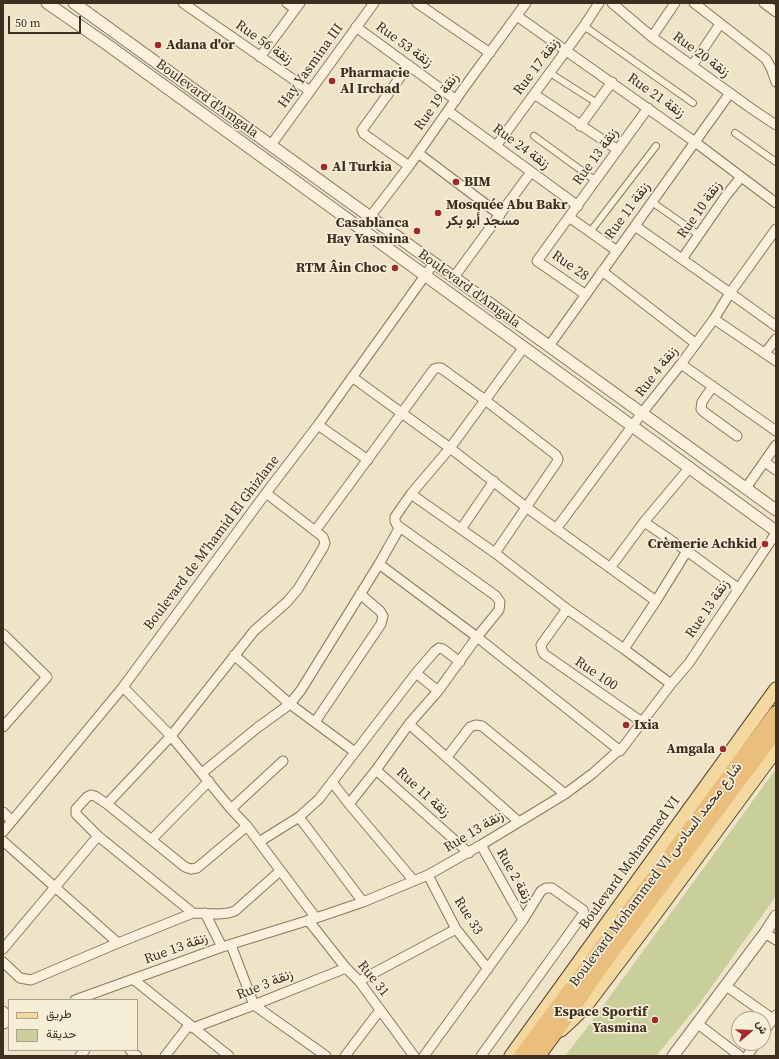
<!DOCTYPE html>
<html>
<head>
<meta charset="utf-8">
<style>
	body { margin:0 }
	#map { position:relative; width:779px; height:1059px; overflow:hidden; background:#f0e4c8; font-family:"Source Serif 4",Vazirmatn,serif }
	canvas { display:block }
	.frame { position:absolute; inset:0; border:4px solid #3d2e20; pointer-events:none }
	.legend { position:absolute; left:8px; top:999px; width:130px; height:52px; box-sizing:border-box; background:#f7eed8; border:1px solid #ada18e; margin:0; padding:5px 7px; list-style:none; font-size:12px; color:#3d2e20 }
	.legend li { display:flex; align-items:center; gap:8px; height:20px }
	.legend b { width:20px; border:1px solid #ada18e }
	.north { position:absolute; left:731px; top:1011px; width:40px; height:40px; box-sizing:border-box; background:#f7eed8; border:1px solid #ada18e; border-radius:50%; rotate:71deg; font-size:11px; font-weight:700; line-height:16px; text-align:center; color:#3d2e20 }
	.north::after { content:''; display:block; margin:auto; width:14px; height:18px; background:#9e2a2b; clip-path:polygon(50% 0,100% 100%,50% 72%,0 100%) }
	.scale { position:absolute; left:8px; top:16px; width:73px; height:18px; box-sizing:border-box; border:2px solid #3d2e20; border-top:0; padding-left:5px; font-size:12px; line-height:14px; white-space:nowrap; color:#3d2e20; -webkit-text-stroke:3px #f7eed8; paint-order:stroke }
</style>
</head>
<body>
<div id="map">
<canvas width="779" height="1059"></canvas>
<div class="frame"></div>
<ul class="legend">
<li><b style="height:5px;background:#f3d9a0"></b>طريق</li>
<li><b style="height:11px;background:#c9cf9b"></b>حديقة</li>
</ul>
<div class="north">ش</div>
<div class="scale">50 m</div>
</div>
<script>
const ctx = document.querySelector('canvas').getContext('2d');
ctx.lineJoin = 'round';
function fill(path, color) { ctx.fillStyle = color; ctx.fill(path, 'evenodd'); }
const shape = rows => new Path2D(rows.map(r => 'M' + r).join(''));
function trace(path, color, width, dash) { ctx.strokeStyle = color; ctx.lineWidth = width; ctx.lineCap = dash ? 'butt' : 'round'; ctx.setLineDash(dash || []); ctx.stroke(path); }
function write(font, color, halo, rows, align = 'center') {
  ctx.font = font + ' "Source Serif 4",Vazirmatn,serif'; ctx.lineWidth = 3.5; ctx.setLineDash([]); ctx.textBaseline = 'middle'; ctx.strokeStyle = halo; ctx.fillStyle = color; for (const [text, x, y, turn = 0] of rows) {
    ctx.save(); ctx.translate(x, y); ctx.rotate((+turn || 0) * Math.PI / 180); ctx.textAlign = isNaN(turn) ? turn : align; if (halo) ctx.strokeText(text, 0, 0); ctx.fillText(text, 0, 0); ctx.restore();
  }
}
fill(shape([
	[776,769,776,896,700,1003,656,1056,565,1056,589,1025]
]), '#c9cf9b');
const pedestrian = shape([
	[584,26,693,103],
	[550,73,597,103],
	[735,133,776,162],
	[534,136,596,181],
	[652,202,699,235],
	[590,232,656,146]
]);
const minor = shape([
	[183,3,310,91],
	[287,3,295,9],
	[417,3,490,53],
	[612,3,652,37,752,109,776,125],
	[694,3,766,59,771,68,776,82],
	[764,3,776,12],
	[517,16,695,142,776,203],
	[356,27,456,100],
	[652,37,675,3],
	[260,57,300,3],
	[409,65,362,130,364,134,409,166],
	[692,66,720,24],
	[534,94,618,150],
	[448,111,578,206],
	[580,126,612,82],
	[271,145,374,3],
	[496,146,584,26,599,3],
	[418,153,500,215],
	[370,217,409,166,466,85,526,3],
	[569,217,617,251],
	[635,226,730,293,776,326],
	[682,259,725,197,741,177],
	[602,271,695,343],
	[454,277,531,172],
	[586,295,537,261,648,108],
	[714,319,776,361],
	[549,346,730,93],
	[765,353,776,339],
	[681,364,776,431],
	[352,377,450,448,526,507,656,601],
	[713,386,702,402,701,409,704,412,737,436],
	[318,425,368,460],
	[765,462,776,470],
	[746,488,776,445],
	[411,494,495,553,567,609,624,649,671,684],
	[644,522,687,551,739,589],
	[461,529,494,481],
	[556,529,642,413,681,364,714,319,730,293,776,229],
	[315,531,434,369,437,368,441,368,485,400,556,455,558,459,557,462,495,553],
	[379,564,477,637,619,750],
	[610,568,644,522,690,467],
	[567,609,541,645,542,650,544,654,642,722],
	[3,634,47,677,3,727],
	[624,649,656,601,687,551],
	[234,655,290,704,355,752],
	[416,673,438,691],
	[123,687,171,736,231,809,247,826,316,918],
	[315,722,381,624,383,616,380,611,360,594],
	[409,724,519,822],
	[447,757,470,727,476,725,482,726,565,794],
	[376,770,469,853],
	[202,773,257,728,290,704,301,690,379,564,400,527],
	[332,782,349,804,414,881],
	[107,804,171,736,254,631,287,602,298,589,323,548,325,543,323,537,266,493],
	[349,804,376,770,409,724,438,691,477,637,499,610,500,602,496,596,397,525,395,521,395,517,411,494,450,448,524,347],
	[231,809,283,761],
	[3,812,12,821],
	[299,817,363,902],
	[3,832,123,687,266,493,318,425,434,263],
	[152,839,209,781],
	[3,841,118,943],
	[259,842,299,817,319,799,416,673,435,651,439,648,443,649,460,662],
	[481,845,523,920],
	[428,875,456,929,488,969],
	[193,913,98,836,76,814,76,809,87,797,91,795,95,796,107,804,185,867,191,869,197,868,247,826],
	[205,913,222,947],
	[308,920,346,968,359,981,414,1056],
	[765,933,776,940],
	[231,945,254,1005,326,1056],
	[3,949,98,836],
	[3,962,20,978,31,980,118,943,193,913,219,914,228,913,235,911,280,871],
	[133,979,229,1056],
	[359,981,456,929],
	[726,986,773,1019],
	[75,1000,222,947,316,918,363,902,428,875,481,845,565,794,592,774,619,750,620,751,671,684,689,663,776,533],
	[3,1011,9,1017],
	[3,1024,9,1022],
	[698,1024,740,1056],
	[193,1028,254,1005,346,968],
	[763,1033,776,1015],
	[130,1050,137,1056],
	[80,1056,85,1050],
	[165,1056,189,1025],
	[345,1056,380,1010],
	[424,1056,523,920,541,891,546,888,552,888,583,910,584,913,481,1056],
	[747,1056,756,1043]
]);
const tertiary = shape([
	[47,3,105,43,265,159,687,466,776,531],
	[74,3,776,510],
	[673,1056,765,933,776,916]
]);
const primary = shape([
	[561,1030,573,1019,585,1007,656,913,776,750],
	[511,1056,776,689]
]);
const trunk = shape([
	[521,1056,776,713],
	[538,1056,568,1015,609,956,776,731]
]);
trace(pedestrian, '#8d765c', 8);
trace(minor, '#8d765c', 11);
trace(tertiary, '#8d765c', 13);
trace(primary, '#5b4430', 15);
trace(trunk, '#5b4430', 16);
trace(pedestrian, '#faf1dc', 6);
trace(minor, '#faf1dc', 9);
trace(tertiary, '#faf1dc', 11);
trace(primary, '#f3d9a0', 13);
trace(trunk, '#eabe7c', 14);
for (const [x, y, r, color] of [
	[158,45,4,"#9e2a2b"],
	[332,81,4,"#9e2a2b"],
	[324,167,4,"#9e2a2b"],
	[456,182,4,"#9e2a2b"],
	[438,213,4,"#9e2a2b"],
	[417,231,4,"#9e2a2b"],
	[395,268,4,"#9e2a2b"],
	[765,544,4,"#9e2a2b"],
	[626,725,4,"#9e2a2b"],
	[723,749,4,"#9e2a2b"],
	[655,1020,4,"#9e2a2b"]
]) { const dot = new Path2D(); dot.arc(x, y, r, 0, 2 * Math.PI); ctx.fillStyle = color; ctx.fill(dot); trace(dot, '#f7eed8', 1.5); }
write('14px', '#3d2e20', '#f7eed8', [
	["Rue 56 زنقة",264,43,35],
	["Rue 53 زنقة",404,45,36],
	["Rue 20 زنقة",701,55,36],
	["Hay Yasmina III",311,66,-54],
	["Rue 17 زنقة",537,67,-53],
	["Rue 21 زنقة",656,96,35],
	["Boulevard d'Amgala",207,99,36],
	["Rue 19 زنقة",437,102,-55],
	["Rue 24 زنقة",521,147,36],
	["Rue 13 زنقة",596,157,-54],
	["Rue 10 زنقة",700,210,-55],
	["Rue 11 زنقة",628,211,-54],
	["Rue 28",570,266,35],
	["Boulevard d'Amgala",469,289,36],
	["Rue 4 زنقة",657,372,-52],
	["Boulevard de M'hamid El Ghizlane",212,543,-53],
	["Rue 13 زنقة",708,609,-56],
	["Rue 100",596,674,34],
	["Rue 11 زنقة",423,793,42],
	["Rue 13 زنقة",474,832,-31],
	["Boulevard Mohammed VI",630,863,-54],
	["Boulevard Mohammed VI شارع محمد السادس",656,875,-53],
	["Rue 2 زنقة",514,876,61],
	["Rue 33",468,916,58],
	["Rue 13 زنقة",176,949,-20],
	["Rue 31",373,979,51],
	["Rue 3 زنقة",265,985,-22]
]);
write('bold 14px', '#3d2e20', '#f7eed8', [
	["Adana d'or",166,45],
	["Pharmacie",340,73],
	["Al Irchad",340,89],
	["Al Turkia",332,167],
	["BIM",464,182],
	["Mosquée Abu Bakr",446,205],
	["مسجد أبو بكر",446,221],
	["Casablanca",409,223,"right"],
	["Hay Yasmina",409,239,"right"],
	["RTM Âin Choc",387,268,"right"],
	["Crèmerie Achkid",757,544,"right"],
	["Ixia",634,725],
	["Amgala",715,749,"right"],
	["Espace Sportif",647,1012,"right"],
	["Yasmina",647,1028,"right"]
], 'left');
</script>
</body>
</html>
